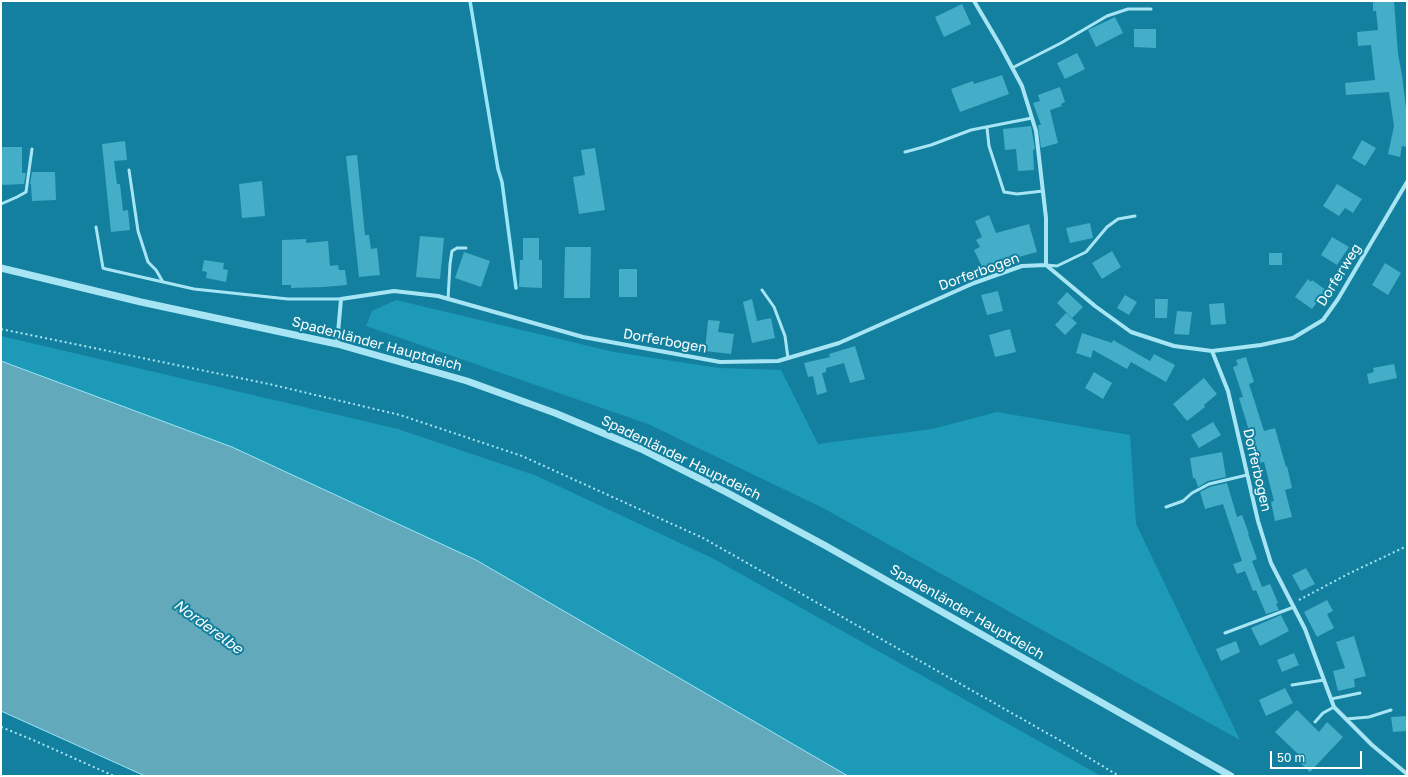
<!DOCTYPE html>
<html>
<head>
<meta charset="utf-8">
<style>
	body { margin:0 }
	#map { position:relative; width:1408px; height:777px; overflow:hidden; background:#12809e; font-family:"Golos Text",sans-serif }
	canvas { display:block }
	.frame { position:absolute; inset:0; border:2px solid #fff; pointer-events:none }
	.scale { position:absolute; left:1270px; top:751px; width:92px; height:18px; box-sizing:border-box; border:2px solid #fff; border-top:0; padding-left:5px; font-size:12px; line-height:14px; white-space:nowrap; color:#fff; -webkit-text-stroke:3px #12809e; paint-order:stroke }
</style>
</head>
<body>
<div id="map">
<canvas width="1408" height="777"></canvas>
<div class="frame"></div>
<div class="scale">50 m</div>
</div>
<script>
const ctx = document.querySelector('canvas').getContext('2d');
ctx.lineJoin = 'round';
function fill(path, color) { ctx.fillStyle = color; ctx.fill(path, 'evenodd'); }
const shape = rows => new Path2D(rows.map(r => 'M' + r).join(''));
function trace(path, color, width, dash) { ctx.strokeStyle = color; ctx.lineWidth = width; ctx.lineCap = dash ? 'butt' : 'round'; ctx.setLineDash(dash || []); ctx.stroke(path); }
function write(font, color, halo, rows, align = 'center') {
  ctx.font = font + ' "Golos Text",sans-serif'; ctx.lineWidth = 4; ctx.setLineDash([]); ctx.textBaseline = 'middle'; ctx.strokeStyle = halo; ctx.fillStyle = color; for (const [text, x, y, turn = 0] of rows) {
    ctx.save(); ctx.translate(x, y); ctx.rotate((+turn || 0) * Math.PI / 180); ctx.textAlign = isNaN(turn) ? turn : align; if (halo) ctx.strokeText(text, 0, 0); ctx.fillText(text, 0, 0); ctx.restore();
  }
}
fill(shape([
	[396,300,614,352,719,368,781,370,818,444,932,429,997,412,1130,435,1136,524,1240,740,823,508,648,424,366,326,372,311],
	[1,336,398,429,537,476,714,559,1101,776,848,776,787,740,232,447,1,361]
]), '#1e9ab9');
const water = shape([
	[1,361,232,447,476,560,848,776,145,776,1,711,1,361]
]);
fill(water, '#62a9bc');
trace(water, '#9ae6f7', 1);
trace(shape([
	[470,1,498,169,502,182,516,288]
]), '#9ae6f7', 3.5);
fill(shape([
	[1394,1,1398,54,1402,75,1407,116,1407,141,1406,147,1402,146,1400,157,1388,154,1394,126,1389,92,1346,95,1345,83,1375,80,1371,45,1358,46,1357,32,1378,30,1376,11,1373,11,1373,2],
	[962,4,971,24,944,37,935,17],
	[1115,17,1123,33,1096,47,1088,30],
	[1134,29,1156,29,1156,48,1134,47],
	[1077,53,1085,69,1065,79,1057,63],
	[1002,75,1009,94,960,112,951,89,973,81,974,84],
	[1060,87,1065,102,1061,104,1062,106,1050,110,1058,143,1041,148,1038,125,1041,125,1033,103,1040,101,1038,95],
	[1031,126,1035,149,1033,150,1034,170,1018,171,1016,149,1005,150,1003,129],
	[1362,140,1376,148,1365,166,1352,158],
	[125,141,127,160,114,161,117,184,120,184,123,211,128,210,130,230,111,232,102,144],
	[1,147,22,147,22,173,26,173,24,184,1,185],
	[595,148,605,210,579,214,573,177,585,175,581,150],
	[357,155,365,235,369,235,371,249,377,248,380,275,359,277,346,156],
	[32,172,55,172,56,200,32,201,31,184,30,184],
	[262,181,265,216,242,218,239,184],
	[1337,184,1362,199,1353,213,1345,208,1339,216,1323,206],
	[989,215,996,233,1029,224,1037,252,997,263,997,265,984,271,974,250,980,247,976,240,982,237,975,221],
	[1090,223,1093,238,1070,243,1066,228],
	[420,236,444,238,440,279,416,277],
	[1332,237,1349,247,1337,265,1321,255],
	[523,238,539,238,539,260,542,260,542,288,519,287,520,260,523,260],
	[306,239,306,243,328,241,330,266,338,265,339,270,345,270,347,285,324,287,291,288,291,285,282,285,282,240],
	[565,247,591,247,590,298,564,298],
	[1112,251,1121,267,1102,279,1092,263],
	[464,252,490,261,481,287,455,278],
	[1269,253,1282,253,1282,265,1269,265],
	[204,260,224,263,223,269,228,270,226,282,206,278,207,272,202,271],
	[1385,263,1401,273,1388,295,1372,285],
	[619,269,637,269,637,297,619,297],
	[1308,279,1311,282,1312,280,1326,290,1312,309,1295,297],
	[998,291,1003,311,987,315,981,295],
	[1067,292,1083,307,1072,318,1057,303],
	[1125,295,1137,302,1129,315,1117,308],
	[752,299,757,321,771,318,775,338,752,343,743,302],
	[1155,299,1168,299,1167,318,1155,318],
	[1224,303,1226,324,1211,325,1209,304],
	[1177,311,1192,312,1189,335,1174,334],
	[1066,313,1077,323,1065,335,1055,325],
	[708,320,720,321,718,332,734,334,731,354,705,351],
	[1010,329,1016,352,995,357,989,335],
	[1082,333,1112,343,1113,340,1150,361,1154,354,1175,365,1166,382,1131,362,1127,369,1093,350,1091,358,1076,353],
	[855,346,865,379,850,383,844,363,826,368,826,372,822,373,827,392,817,395,813,376,808,377,804,363,830,357,829,354],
	[1246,357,1254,382,1249,384,1264,431,1275,428,1286,467,1287,466,1292,488,1285,490,1292,517,1275,521,1271,502,1274,501,1264,462,1255,464,1247,432,1251,437,1239,398,1243,397,1233,367,1238,365,1236,360],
	[1394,364,1397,378,1369,384,1367,374,1374,372,1373,368],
	[1094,372,1112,383,1103,399,1085,388],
	[1204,378,1217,394,1204,405,1205,407,1187,421,1173,404],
	[1213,422,1221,435,1199,448,1191,435],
	[1222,452,1226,477,1208,481,1198,487,1195,478,1193,478,1190,458],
	[1227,483,1237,517,1242,515,1249,534,1248,534,1257,559,1252,561,1262,587,1270,584,1278,603,1276,604,1279,610,1266,614,1256,590,1253,591,1245,571,1237,574,1233,564,1242,561,1223,504,1205,509,1200,492,1210,487],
	[1306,568,1315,584,1301,591,1292,575],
	[1327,600,1333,611,1327,614,1334,628,1317,637,1304,612],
	[1281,615,1289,631,1260,646,1251,628],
	[1354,636,1366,676,1354,679,1355,687,1338,691,1333,671,1345,668,1336,642],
	[1236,641,1240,652,1221,661,1216,649],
	[1294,653,1299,665,1282,672,1277,660],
	[1285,688,1293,703,1266,716,1259,700],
	[1297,710,1319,732,1327,722,1343,737,1310,772,1295,758,1298,754,1275,732],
	[1407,716,1407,731,1393,732,1391,717]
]), '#44adc8');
trace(shape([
	[1,329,269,384,400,415,522,456,703,538,1061,741,1119,776],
	[1299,600,1348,574,1407,546],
	[1,727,33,740,114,776]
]), '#a8e5f4', 2, [2, 3]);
trace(shape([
	[1012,68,1061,43,1107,16,1128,9,1151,9],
	[987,128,989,146,1004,192,1017,194,1043,191],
	[905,152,931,145,971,130,1032,118],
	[129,170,138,231,148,262,156,270,163,282],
	[1,204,17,197,26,192,32,149],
	[96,227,103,268,106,269,194,289,288,299,341,299],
	[1046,265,1057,266,1086,252,1107,227,1118,219,1135,216],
	[762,290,774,307,785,336,788,358],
	[448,299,450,264,452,251,457,248,466,248],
	[1166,507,1183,501,1192,493,1209,484,1247,475],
	[1225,633,1294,607],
	[1292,685,1324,680],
	[1331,699,1360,693],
	[1346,719,1369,717,1391,710],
	[1315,722,1323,713,1334,707]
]), '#a8e5f4', 3);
trace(shape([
	[974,1,1000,45,1022,86,1036,131,1046,218,1046,265],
	[337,344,341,299,394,291,438,296,583,337,720,362,778,361,839,343,974,283,1022,266,1046,265,1095,306,1131,332,1174,346,1212,351,1228,391,1258,521,1271,563,1305,629,1334,707,1372,745,1407,774],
	[1212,351,1261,345,1293,338,1323,320,1338,299,1407,182]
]), '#a8e5f4', 4);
trace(shape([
	[1,268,141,302,337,344,467,381,555,413,641,449,726,492,826,546,1231,776]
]), '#a8e5f4', 7);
write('14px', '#fff', '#12809e', [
	["Dorferbogen",979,272,-20],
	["Dorferweg",1339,275,-58],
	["Dorferbogen",665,341,10],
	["Spadenländer Hauptdeich",377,344,15],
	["Spadenländer Hauptdeich",681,458,26],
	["Dorferbogen",1257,470,77],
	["Spadenländer Hauptdeich",967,612,30]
]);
write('italic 15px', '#fff', '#12809e', [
	["Norderelbe",208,627,36]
]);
</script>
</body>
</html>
